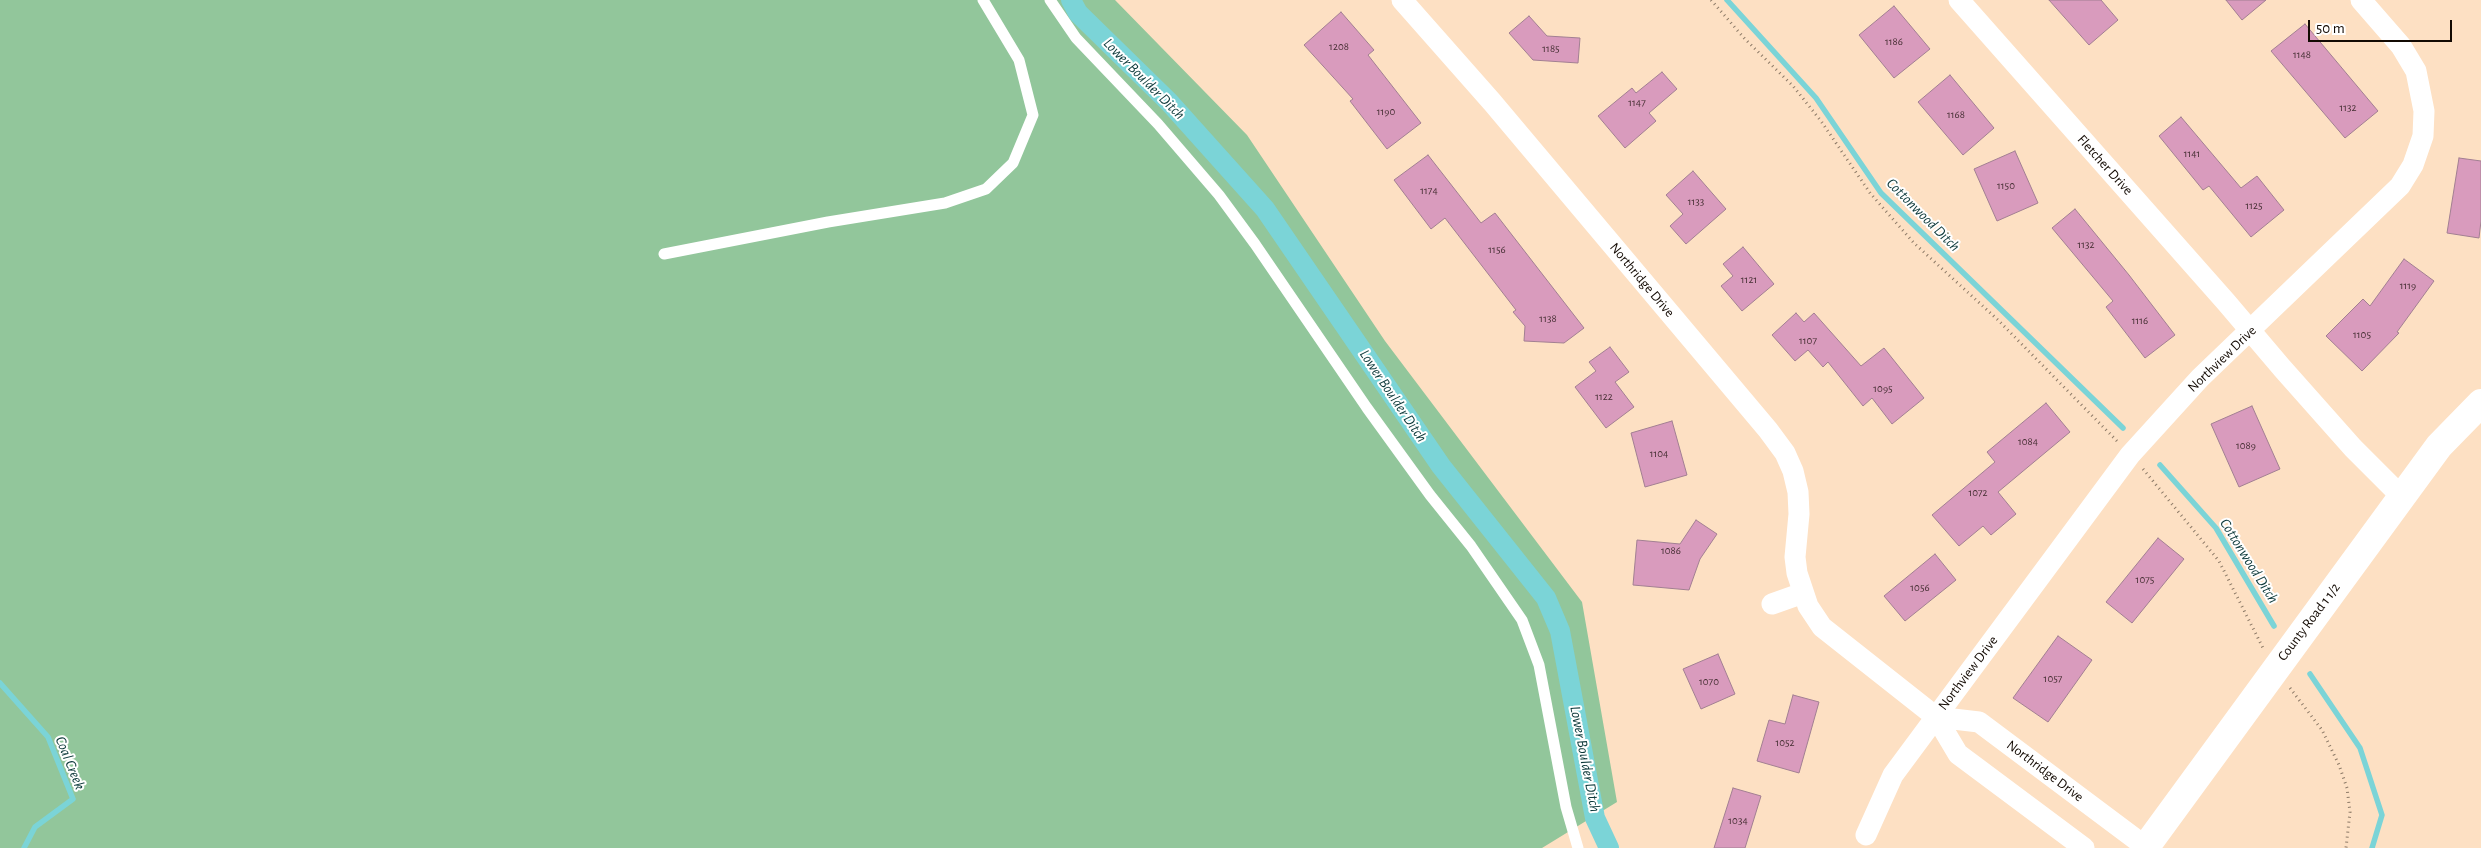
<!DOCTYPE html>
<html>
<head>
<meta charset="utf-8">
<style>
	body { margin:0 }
	#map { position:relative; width:2481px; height:848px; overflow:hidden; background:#fde0c3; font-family:"Alegreya Sans",sans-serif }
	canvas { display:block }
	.scale { position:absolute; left:2308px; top:20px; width:144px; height:22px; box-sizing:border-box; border:2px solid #130a03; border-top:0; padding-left:6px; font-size:15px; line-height:18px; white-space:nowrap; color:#130a03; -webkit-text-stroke:4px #fff; paint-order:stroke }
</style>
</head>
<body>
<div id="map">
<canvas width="2481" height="848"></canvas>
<div class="scale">50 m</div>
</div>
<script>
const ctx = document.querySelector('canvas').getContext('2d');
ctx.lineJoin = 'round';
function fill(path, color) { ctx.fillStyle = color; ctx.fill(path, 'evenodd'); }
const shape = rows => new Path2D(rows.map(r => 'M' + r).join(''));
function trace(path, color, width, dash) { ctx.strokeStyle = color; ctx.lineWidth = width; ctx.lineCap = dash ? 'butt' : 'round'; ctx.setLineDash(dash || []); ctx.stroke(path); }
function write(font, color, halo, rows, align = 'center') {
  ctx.font = font + ' "Alegreya Sans",sans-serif'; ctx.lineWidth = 4; ctx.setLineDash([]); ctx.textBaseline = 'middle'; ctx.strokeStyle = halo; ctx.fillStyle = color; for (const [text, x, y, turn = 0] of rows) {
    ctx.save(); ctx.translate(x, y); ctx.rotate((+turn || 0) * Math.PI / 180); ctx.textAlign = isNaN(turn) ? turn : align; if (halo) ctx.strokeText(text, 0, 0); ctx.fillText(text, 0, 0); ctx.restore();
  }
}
fill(shape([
	[0,0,1115,0,1247,135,1385,341,1582,602,1617,802,1542,848,0,848]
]), '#92c69b');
trace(shape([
	[1727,0,1816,98,1881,193,2123,428],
	[2160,465,2216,528,2274,626],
	[2310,674,2360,748,2382,815,2372,848],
	[0,683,48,737,73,799,35,827,24,848]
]), '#7bd4d7', 5.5);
trace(shape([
	[1071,0,1078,13,1169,102,1265,209,1441,466,1546,598,1560,631,1595,818,1609,848]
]), '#7bd4d7', 20);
const building = shape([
	[2049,0,2101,0,2118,20,2089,45,2049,0],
	[2226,0,2266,0,2242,20,2226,0],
	[1894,6,1930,49,1894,78,1859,35,1894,6],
	[1341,12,1374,50,1368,55,1421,123,1387,149,1350,101,1353,99,1304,45,1341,12],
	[1529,16,1547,36,1580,38,1578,63,1533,60,1509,33,1529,16],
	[2305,24,2378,111,2345,138,2271,51,2305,24],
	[1662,72,1677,89,1649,113,1656,121,1625,148,1598,116,1632,88,1636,93,1662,72],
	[1950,75,1994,128,1963,155,1918,102,1950,75],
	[2181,117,2241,188,2257,176,2284,210,2251,237,2209,186,2203,190,2159,136,2181,117],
	[2015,151,2038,203,1997,221,1974,169,2015,151],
	[1428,155,1481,223,1495,213,1584,328,1564,343,1524,341,1525,326,1513,312,1516,310,1445,218,1431,229,1394,180,1428,155],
	[2459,158,2481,161,2481,221,2479,238,2447,233,2459,158],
	[1693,171,1726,209,1686,244,1670,226,1683,214,1666,195,1693,171],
	[2075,209,2129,275,2175,335,2145,358,2106,307,2113,301,2052,228,2075,209],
	[1743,247,1774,284,1742,311,1721,286,1733,276,1723,264,1743,247],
	[2404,259,2434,281,2397,332,2399,333,2362,371,2326,336,2363,299,2370,306,2404,259],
	[1796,313,1804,322,1814,313,1861,366,1884,348,1924,398,1892,424,1872,398,1863,406,1828,362,1823,367,1808,350,1795,361,1772,335,1796,313],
	[1610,347,1629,372,1615,382,1634,407,1606,428,1575,387,1596,371,1589,362,1610,347],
	[2046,403,2070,432,1998,492,2016,514,1991,535,1983,526,1959,546,1932,515,1995,462,1987,452,2046,403],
	[2252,406,2280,469,2239,487,2211,424,2252,406],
	[1672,421,1687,475,1645,487,1631,433,1672,421],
	[1696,520,1717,534,1700,559,1689,590,1633,585,1637,540,1680,544,1696,520],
	[2158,538,2184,559,2132,623,2106,602,2158,538],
	[1935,554,1956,580,1905,621,1884,596,1935,554],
	[2058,636,2092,660,2048,722,2013,698,2058,636],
	[1718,654,1735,694,1701,709,1683,669,1718,654],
	[1793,695,1819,702,1799,773,1757,761,1769,720,1785,724,1793,695],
	[1733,788,1761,796,1745,848,1714,848,1733,788]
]);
fill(building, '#d99bbd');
trace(building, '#a27f92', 1);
trace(shape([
	[1711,0,1745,39,1793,86,1821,121,1870,193,1914,243,1998,320,2117,441],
	[2143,469,2219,561,2263,648],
	[2290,688,2322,730,2339,765,2347,788,2350,812,2346,848]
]), '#8d7a67', 3, [1, 4]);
trace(shape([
	[1050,0,1076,38,1158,124,1219,195,1255,244,1367,408,1430,495,1471,546,1522,620,1539,665,1566,807,1578,848],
	[664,254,828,222,945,203,986,189,1013,163,1033,115,1019,60,983,0]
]), '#fff', 11);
trace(shape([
	[1402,0,1492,102,1768,430,1785,453,1793,471,1798,492,1799,514,1795,557,1797,573,1808,606,1822,627,1936,717,1958,754,2084,848],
	[1959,0,2226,302,2282,368,2353,448,2402,497],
	[1772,604,1803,593],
	[1936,717,1979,722,2146,847],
	[1866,835,1893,775,2130,455,2200,378,2400,186,2413,165,2423,136,2424,111,2416,71,2401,46,2361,0]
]), '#fff', 21);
trace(shape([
	[2145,848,2439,446,2481,403]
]), '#fff', 28);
write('11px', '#442e32', null, [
	["1186",1894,42],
	["1208",1339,47],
	["1185",1551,49],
	["1148",2302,55],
	["1147",1637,103],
	["1132",2348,108],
	["1190",1386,112],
	["1168",1956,115],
	["1141",2192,154],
	["1150",2006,186],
	["1174",1429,191],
	["1133",1696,202],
	["1125",2254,206],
	["1132",2086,245],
	["1156",1497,250],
	["1121",1749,280],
	["1119",2408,286],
	["1138",1548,319],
	["1116",2140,321],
	["1105",2362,335],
	["1107",1808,341],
	["1095",1883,389],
	["1122",1604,397],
	["1084",2028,442],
	["1089",2246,446],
	["1104",1659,454],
	["1072",1978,493],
	["1086",1671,551],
	["1075",2145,580],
	["1056",1920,588],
	["1057",2053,679],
	["1070",1709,682],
	["1052",1785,743],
	["1034",1738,821]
]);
write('14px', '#130a03', '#fff', [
	["Fletcher Drive",2105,165,48],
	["Northridge Drive",1642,280,50],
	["Northview Drive",2222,359,-44],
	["County Road 1 1/2",2309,622,-53],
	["Northview Drive",1968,673,-53],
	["Northridge Drive",2045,771,37]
]);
write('italic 15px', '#0a3738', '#fff', [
	["Lower Boulder Ditch",1144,79,45],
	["Cottonwood Ditch",1923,215,45],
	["Lower Boulder Ditch",1393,396,56],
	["Cottonwood Ditch",2249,561,58],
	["Lower Boulder Ditch",1585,759,79],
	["Coal Creek",70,763,68]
]);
</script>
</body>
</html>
